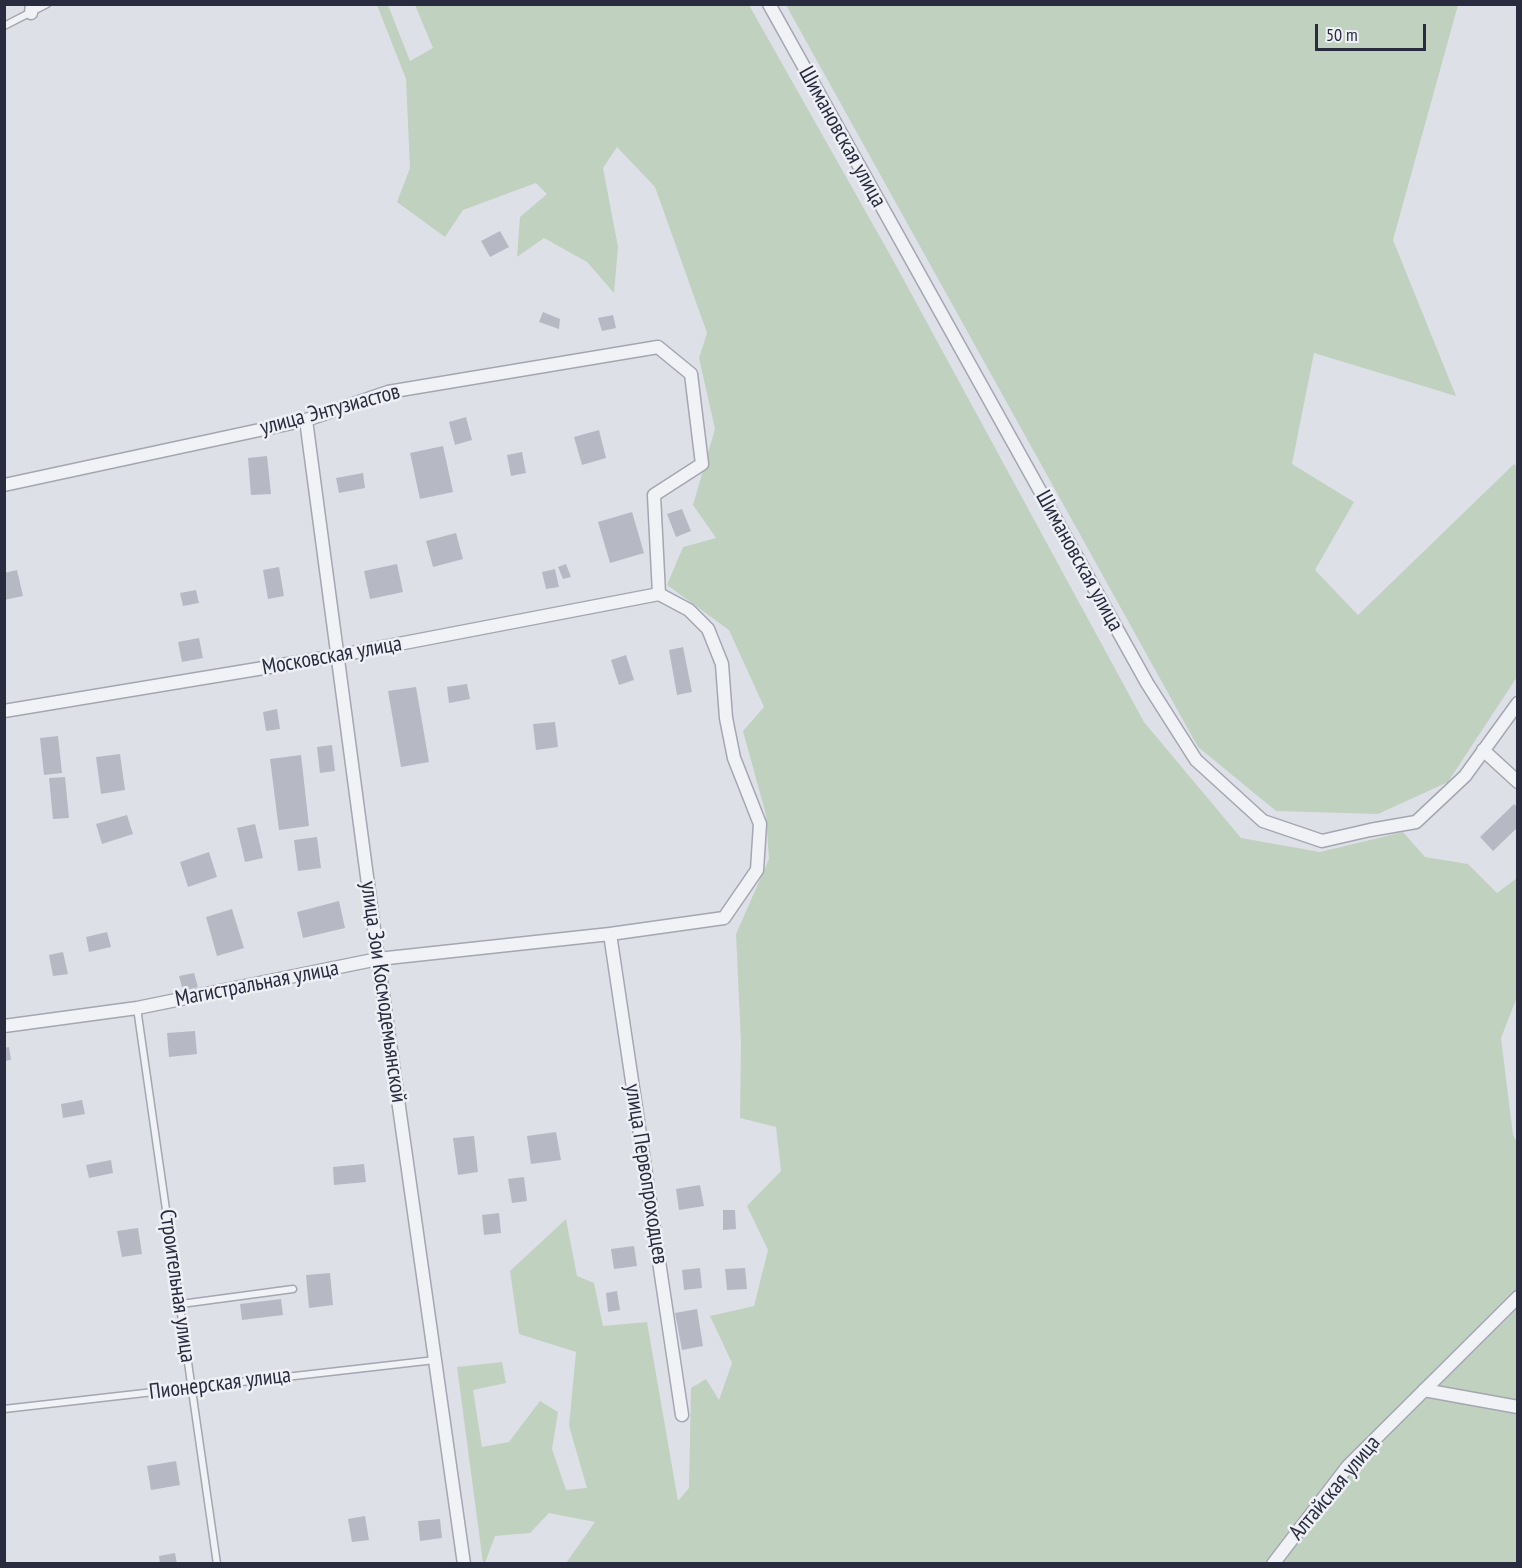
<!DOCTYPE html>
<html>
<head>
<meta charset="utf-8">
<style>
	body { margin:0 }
	#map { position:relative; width:1522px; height:1568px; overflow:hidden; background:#dee0e7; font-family:"PT Sans Narrow",sans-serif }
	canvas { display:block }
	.frame { position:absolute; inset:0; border:6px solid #282c3e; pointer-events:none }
	.scale { position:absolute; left:1315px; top:24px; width:111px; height:27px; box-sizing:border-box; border:3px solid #282c3e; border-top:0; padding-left:8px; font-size:18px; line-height:21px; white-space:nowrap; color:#282c3e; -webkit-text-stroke:4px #eef0f5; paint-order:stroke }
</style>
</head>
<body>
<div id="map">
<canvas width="1522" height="1568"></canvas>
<div class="frame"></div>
<div class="scale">50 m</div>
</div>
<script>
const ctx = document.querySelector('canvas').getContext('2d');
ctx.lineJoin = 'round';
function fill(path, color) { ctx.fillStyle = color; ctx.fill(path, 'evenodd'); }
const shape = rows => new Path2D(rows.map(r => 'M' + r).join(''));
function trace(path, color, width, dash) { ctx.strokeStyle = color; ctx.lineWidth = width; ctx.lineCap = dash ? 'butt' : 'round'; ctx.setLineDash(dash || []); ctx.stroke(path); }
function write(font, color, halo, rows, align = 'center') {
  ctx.font = font + ' "PT Sans Narrow",sans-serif'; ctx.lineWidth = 5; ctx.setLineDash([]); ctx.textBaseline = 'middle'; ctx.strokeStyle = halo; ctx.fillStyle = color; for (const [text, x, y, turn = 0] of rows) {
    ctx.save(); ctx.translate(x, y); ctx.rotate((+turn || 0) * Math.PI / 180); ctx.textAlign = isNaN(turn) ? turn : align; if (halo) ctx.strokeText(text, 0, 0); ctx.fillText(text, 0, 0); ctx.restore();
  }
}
fill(shape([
	[377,5,388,5,410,61,433,48,415,5,749,5,893,260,1144,722,1241,838,1320,852,1403,832,1425,857,1468,864,1497,893,1517,878,1517,997,1501,1038,1513,1135,1518,1144,1517,1563,566,1563,595,1522,549,1513,530,1533,495,1536,485,1563,483,1563,457,1367,502,1362,506,1383,473,1390,482,1447,509,1442,540,1401,558,1412,552,1449,566,1490,587,1488,569,1426,576,1352,519,1334,510,1271,566,1219,577,1276,594,1283,603,1326,647,1322,678,1501,689,1488,691,1388,706,1379,719,1400,732,1363,710,1316,754,1306,768,1250,747,1206,781,1171,776,1127,740,1118,741,1043,736,934,769,859,766,815,743,731,764,707,729,630,667,585,683,547,716,538,693,505,715,429,699,358,707,333,655,187,617,147,603,168,618,247,614,293,587,262,544,238,517,257,520,217,547,194,536,183,463,210,445,237,397,202,410,168,406,79],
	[786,5,1458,5,1393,240,1456,396,1314,353,1292,464,1354,502,1315,570,1358,615,1514,464,1517,467,1517,677,1448,782,1378,814,1276,811,1198,747]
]), '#c1d1c0');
fill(shape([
	[500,231,509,247,490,257,481,241],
	[543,312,560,319,559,329,539,322],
	[613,315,616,328,602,331,598,318],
	[466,417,472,440,455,445,449,422],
	[599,430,606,458,582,465,574,437],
	[443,446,453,492,420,499,410,453],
	[522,452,526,473,511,476,507,455],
	[267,456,271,494,251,495,248,458],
	[363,473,365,488,339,493,336,478],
	[682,509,691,531,676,537,667,514],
	[632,512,644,553,610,563,598,522],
	[456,533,463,559,433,567,426,541],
	[397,564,403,592,370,599,364,571],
	[566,564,571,577,563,579,558,567],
	[279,567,284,596,268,599,263,570],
	[555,569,559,587,546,589,542,572],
	[17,570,23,596,4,600,4,573],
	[196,590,199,603,183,606,180,593],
	[199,638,203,658,182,662,178,642],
	[683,647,692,692,677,695,669,650],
	[626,655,634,680,619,685,611,660],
	[467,684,470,699,449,703,447,687],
	[416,687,429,762,401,767,388,691],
	[277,709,280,729,266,731,263,712],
	[555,722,558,747,536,750,533,724],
	[58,736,62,773,44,775,40,738],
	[332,745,335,771,320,773,317,747],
	[120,754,125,790,101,794,96,757],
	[301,755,309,826,279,830,270,759],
	[65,777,69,818,53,819,49,778],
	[1514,804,1518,808,1518,827,1493,851,1480,837],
	[127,815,133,834,102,844,96,824],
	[255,824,263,858,245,862,237,828],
	[317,837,321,868,298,871,294,840],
	[209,852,217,877,188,887,180,862],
	[339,901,345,928,303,938,297,912],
	[232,909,244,948,217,956,206,917],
	[107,932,111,947,89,952,86,937],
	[63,952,68,974,53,976,49,955],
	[194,973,198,987,183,991,179,976],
	[195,1031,197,1054,169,1057,167,1033],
	[9,1047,11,1060,4,1061,4,1048],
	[82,1100,85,1114,63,1118,61,1104],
	[556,1132,561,1160,531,1164,527,1136],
	[474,1136,478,1172,458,1175,453,1138],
	[111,1160,113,1173,89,1178,86,1165],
	[364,1164,366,1182,334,1185,333,1167],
	[524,1177,527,1201,512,1203,508,1179],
	[700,1185,704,1206,679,1210,676,1189],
	[723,1210,735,1210,736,1229,723,1230],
	[499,1213,501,1233,484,1235,482,1215],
	[138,1228,142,1254,122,1257,117,1231],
	[634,1246,637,1266,614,1269,611,1249],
	[700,1268,702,1288,684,1290,682,1270],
	[745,1268,747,1289,727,1290,725,1269],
	[330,1273,333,1305,309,1308,306,1275],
	[617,1291,620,1310,608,1312,606,1293],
	[281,1299,283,1315,242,1320,240,1304],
	[697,1309,703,1346,682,1350,675,1313],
	[176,1461,180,1485,151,1490,147,1466],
	[365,1516,369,1540,352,1542,348,1519],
	[440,1519,442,1538,420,1541,418,1521],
	[175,1553,177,1564,160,1564,159,1556]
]), '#b6b9c4');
const service = shape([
	[4,26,47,4],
	[137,1008,217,1564],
	[181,1304,293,1289],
	[4,1409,435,1360]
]);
const minor = shape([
	[769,4,1147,683,1196,760,1263,821,1322,841,1370,830,1416,822,1465,776,1518,703],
	[31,13,32,4],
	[306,420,378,959,464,1564],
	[4,485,306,420,388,392,658,347,691,374,702,464,654,495,659,594,689,610,708,629,722,664,726,718,734,758,760,824,757,870,724,918,610,934,378,959,137,1008,4,1026],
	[4,711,336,656,659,594],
	[1483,750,1518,782],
	[610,934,682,1415],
	[1424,1390,1518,1407],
	[1273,1564,1348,1466,1518,1297]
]);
trace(service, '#a4a6b1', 9);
trace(minor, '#a4a6b1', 15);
trace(service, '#f1f2f6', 6);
trace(minor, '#f1f2f6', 12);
write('22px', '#282c3e', '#eef0f5', [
	["Шимановская улица",842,137,61],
	["улица Энтузиастов",330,410,-15],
	["Шимановская улица",1079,561,61],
	["Московская улица",332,656,-10],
	["Магистральная улица",257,984,-11],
	["улица Зои Космодемьянской",383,992,82],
	["улица Первопроходцев",646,1174,81],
	["Строительная улица",177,1286,82],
	["Пионерская улица",220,1384,-7],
	["Алтайская улица",1335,1488,-50]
]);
</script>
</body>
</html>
